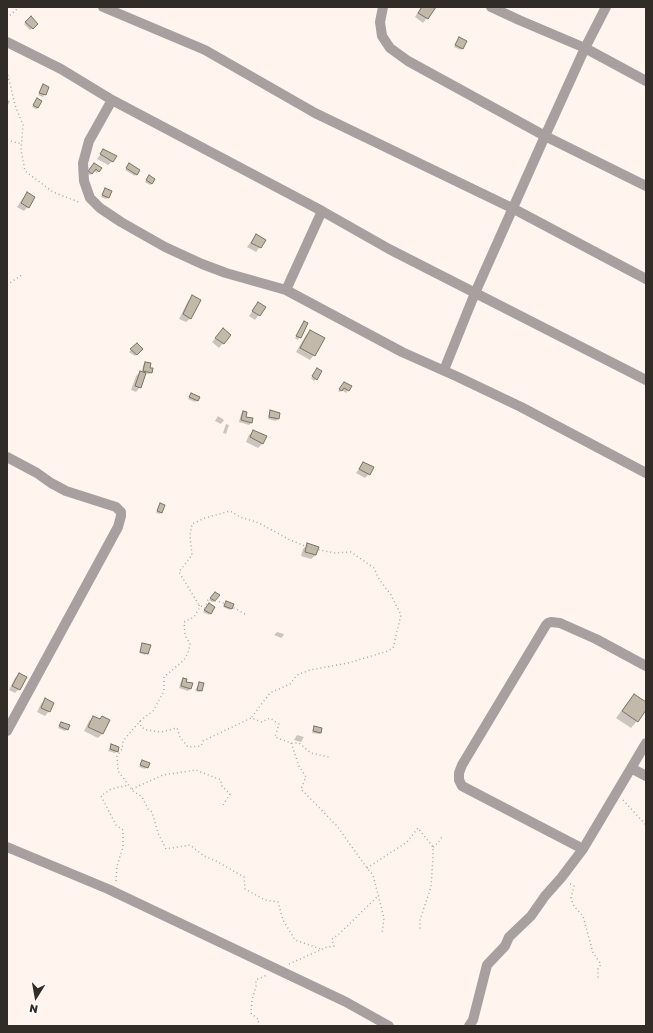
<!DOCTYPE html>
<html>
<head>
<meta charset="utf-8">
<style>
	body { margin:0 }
	#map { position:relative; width:653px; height:1033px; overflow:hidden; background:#fff5ee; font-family:"Golos Text",sans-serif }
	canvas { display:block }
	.frame { position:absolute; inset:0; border:8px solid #322c27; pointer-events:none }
	.north { position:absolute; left:16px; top:977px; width:40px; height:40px; -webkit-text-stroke:3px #fff; paint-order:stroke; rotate:191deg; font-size:11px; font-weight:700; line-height:16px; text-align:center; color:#322c27 }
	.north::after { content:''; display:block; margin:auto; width:14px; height:18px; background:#322c27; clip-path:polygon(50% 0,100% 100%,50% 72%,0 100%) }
</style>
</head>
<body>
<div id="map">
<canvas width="653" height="1033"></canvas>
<div class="frame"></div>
<div class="north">N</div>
</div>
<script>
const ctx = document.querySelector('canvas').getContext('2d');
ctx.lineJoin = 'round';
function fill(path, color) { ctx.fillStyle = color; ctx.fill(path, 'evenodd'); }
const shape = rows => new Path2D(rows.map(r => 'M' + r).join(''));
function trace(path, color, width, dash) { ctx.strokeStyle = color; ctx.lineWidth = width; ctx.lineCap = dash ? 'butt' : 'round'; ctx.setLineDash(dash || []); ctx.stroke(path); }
fill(shape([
	[421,7,434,7,427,18,423,23,415,17],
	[31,18,37,24,30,30,24,24],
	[459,38,462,48,461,50,454,47],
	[43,86,48,87,43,97,38,95],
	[37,99,38,108,36,109,32,107],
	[7,100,10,101,7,107],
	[104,150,113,161,108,165,97,159],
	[129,164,136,174,135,176,125,170],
	[92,166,98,171,97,173,94,171,90,175,87,174],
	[149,176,152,183,150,185,145,182],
	[106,189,108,198,106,199,101,197],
	[27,193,28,207,24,211,17,207,23,198],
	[256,235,265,240,256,252,247,247],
	[193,296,191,318,186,322,179,319,188,301],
	[258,303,264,307,255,320,249,316],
	[304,322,307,324,298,340,295,338],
	[310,331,314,355,310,360,296,352,306,335],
	[219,334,230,335,219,348,212,342],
	[137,344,142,349,135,356,129,352],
	[145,363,151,372,149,374,145,373,140,387,136,392,131,390,136,376,140,372,142,373,143,365],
	[316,371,316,379,314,381,311,378],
	[343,385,350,387,346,393,342,390,340,392,338,391],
	[190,396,197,400,195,402,188,399],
	[271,411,278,419,276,421,268,419,269,413],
	[243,412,245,418,251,423,249,425,239,422,241,414],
	[218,416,224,420,221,424,215,421],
	[226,424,229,425,226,434,223,433],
	[254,431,263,443,258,448,246,442,249,435],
	[363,463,369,474,365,478,356,473],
	[160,505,161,512,160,514,156,513],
	[308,544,318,548,316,555,311,559,301,556,303,549],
	[213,595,215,601,213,602,209,600],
	[226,602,231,608,230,610,223,607],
	[209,604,210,613,209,615,203,612],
	[277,632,284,634,283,636,281,638,274,635],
	[143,644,147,653,145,655,139,653],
	[19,674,19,689,15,693,9,690,15,678],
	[183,679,190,689,188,691,179,688,181,681],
	[199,683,201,691,199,692,195,691],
	[634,695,646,703,646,708,637,721,631,728,616,718,628,702],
	[45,700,49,711,45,716,37,712,41,704],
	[94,717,99,719,102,717,109,720,102,734,98,738,84,731,89,721],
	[61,723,67,729,65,731,58,728],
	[314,727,321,733,319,734,312,733],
	[297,735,304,737,301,742,294,740],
	[112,745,117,751,115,753,108,751],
	[142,762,147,767,145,769,139,767]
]), '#0003');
const building = shape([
	[422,7,436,7,428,19,418,13,422,7],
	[31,16,38,24,33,29,25,22,31,16],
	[459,37,467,41,463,49,455,45,459,37],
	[43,84,49,87,46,95,39,93,43,84],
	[37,98,42,101,38,108,33,105,37,98],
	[103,149,117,156,113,162,100,154,103,149],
	[94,163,102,168,99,172,96,169,92,174,88,171,94,163],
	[129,163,140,170,137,175,126,168,129,163],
	[149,175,155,179,152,184,146,180,149,175],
	[105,188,112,191,109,198,102,195,105,188],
	[27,192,35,197,29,208,21,203,27,192],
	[256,234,266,240,261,248,251,243,256,234],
	[192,295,201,300,191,319,183,314,192,295],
	[258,302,266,307,260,316,252,311,258,302],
	[304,321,308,323,301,338,296,336,304,321],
	[223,328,231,335,224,344,215,338,223,328],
	[310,330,325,338,315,356,300,348,310,330],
	[137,343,143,349,137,355,130,349,137,343],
	[145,362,151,363,150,368,153,368,152,373,143,371,145,362],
	[317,368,322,371,317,380,312,376,317,368],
	[140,371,146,373,141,388,135,386,140,371],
	[344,382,352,386,349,391,344,388,342,391,339,389,344,382],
	[191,393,200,397,198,401,189,397,191,393],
	[270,410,280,413,279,419,269,417,270,410],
	[243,411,247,412,246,417,253,418,252,423,241,420,243,411],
	[253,430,267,436,263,444,250,437,253,430],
	[363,462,374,467,370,475,359,469,363,462],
	[160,503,165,505,162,513,157,511,160,503],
	[307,543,319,547,316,555,305,552,307,543],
	[215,592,220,595,215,601,210,598,215,592],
	[226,601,234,604,232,609,224,606,226,601],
	[209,603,215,607,211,614,204,610,209,603],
	[142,643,151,645,148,654,140,652,142,643],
	[19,673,27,677,20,690,12,686,19,673],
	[183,678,187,679,186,682,193,683,191,689,181,686,183,678],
	[199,682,204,683,202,691,197,690,199,682],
	[634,694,646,702,646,710,638,722,622,711,634,694],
	[45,698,54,703,50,712,41,708,45,698],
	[93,716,100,719,102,716,110,720,103,734,88,727,93,716],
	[61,722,70,725,68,730,59,726,61,722],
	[314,726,322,728,321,733,313,731,314,726],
	[111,744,119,747,118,752,110,749,111,744],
	[142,760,150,763,148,768,140,765,142,760]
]);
fill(building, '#c3b9aa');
trace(building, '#7b7264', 1);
trace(shape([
	[7,18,19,7],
	[7,71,15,105,23,125,21,150,25,171,53,192,81,203],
	[7,140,21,144],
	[7,285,23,274],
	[199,605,200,607,194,617,184,622,185,635,190,644,188,653,184,660,164,677,164,691,153,711,140,721,123,741,122,749,117,756,118,771,133,791,142,797,148,809,152,812,158,833,166,849,190,845,204,856,216,861,244,877,245,889,265,900,278,902,283,920,295,940,321,949],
	[245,614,229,605,217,601,208,600,205,608,199,605,179,572,192,555,190,536,192,524,205,518,230,511,240,517,259,523,290,540,310,548,335,553,351,552,374,568,379,579,391,595,401,615,393,648,388,651,348,663,310,670,297,675,290,684,270,693,251,718],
	[140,721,141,727,147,730,161,732,177,728,180,737,188,747,201,746,203,741,251,718,262,722,270,718,279,724,275,737,291,743,299,743,311,753,329,757],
	[291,743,299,766,306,777,301,789,337,826,367,868,373,875,384,918,382,934],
	[132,789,163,775,196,770,221,780,221,785,230,794,223,805],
	[623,800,646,825],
	[433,847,438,843,443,835],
	[367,868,407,842,418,828,433,847,433,857,431,887,420,920,420,929],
	[116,881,117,866,123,847,123,830,116,825,101,796,111,789,129,785],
	[570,884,574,886,571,898,574,906,583,916,593,953,601,964,598,969,598,980],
	[289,964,327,947,334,946,332,939,339,934,379,895],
	[257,1026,259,1020,251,1013,252,1000,256,986,256,980,267,975]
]), '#afa7a1', 1.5, [1, 3]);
trace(shape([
	[103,7,205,50,315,113,514,209,646,279],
	[383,7,380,22,382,36,390,48,408,61,545,136,646,186],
	[491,7,519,20,585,48,646,81],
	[7,42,61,69,112,100],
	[322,211,286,290,402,352,458,377,521,407,646,473],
	[286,290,226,273,202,264,165,247,121,222,100,208,90,198,84,181,83,163,89,141,112,100,322,211,389,249,646,380],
	[444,370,475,293,545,136,585,48,606,7],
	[7,457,37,473,51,483,66,491,116,507,121,512,121,516,118,527,7,731],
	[631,768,646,776],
	[7,847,108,889,346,1002,389,1026],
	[583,849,462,786,459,780,459,773,462,765,546,625,548,623,551,622,560,623,596,639,646,666],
	[469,1026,473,1020,487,965,505,946,509,937,531,916,545,896,561,878,583,849,646,743]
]), '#a89f9f', 10);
</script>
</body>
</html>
